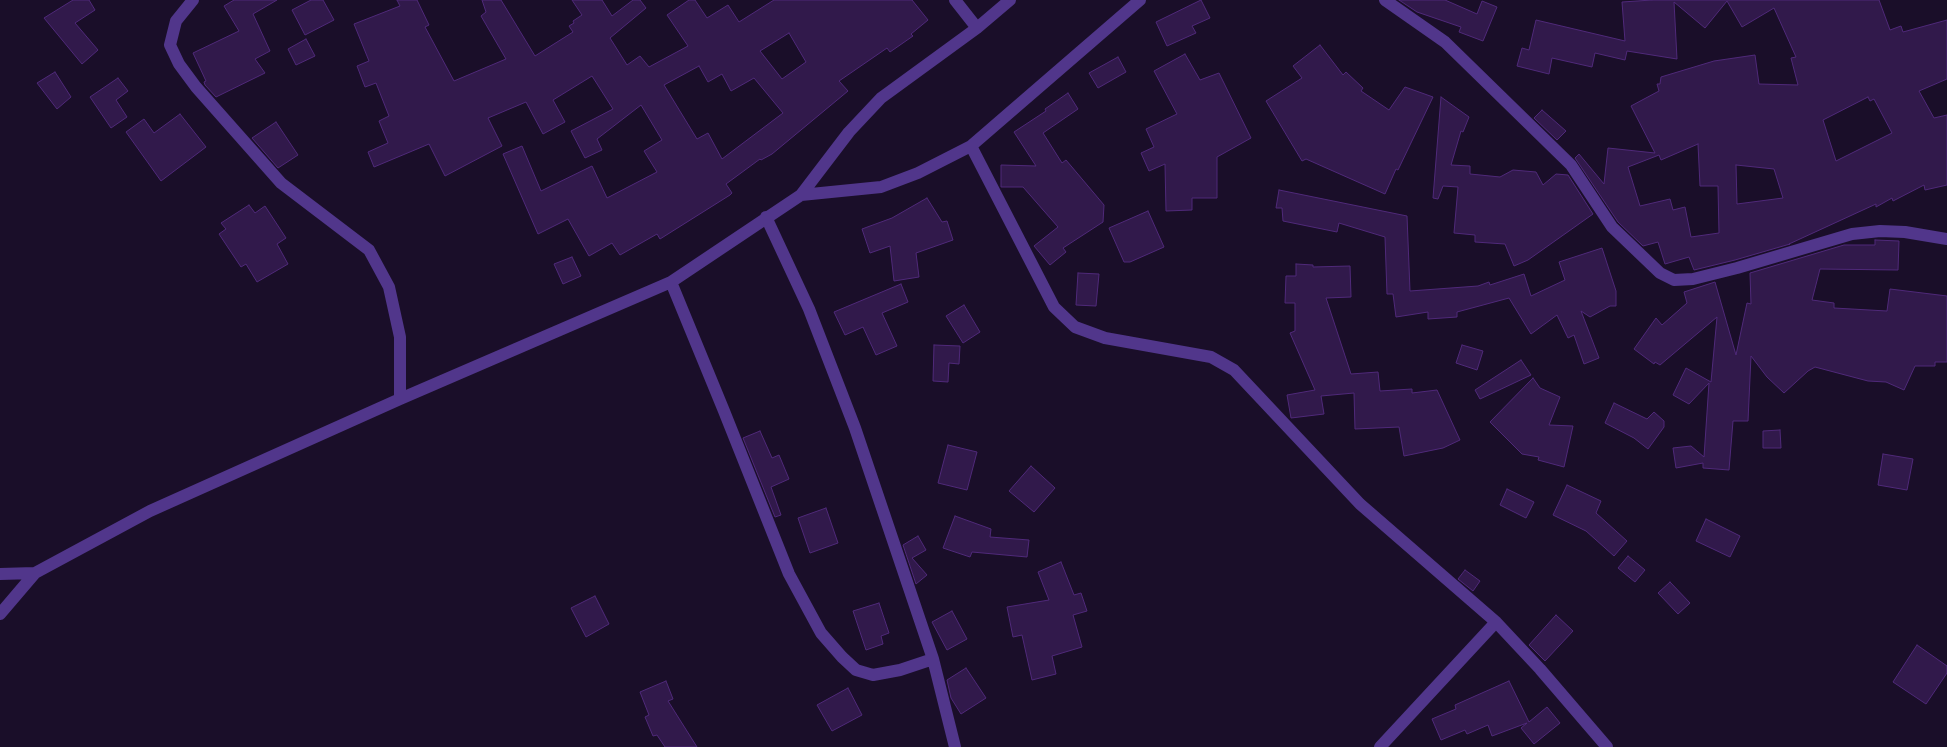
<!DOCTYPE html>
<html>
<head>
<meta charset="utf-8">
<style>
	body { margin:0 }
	canvas { display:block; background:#1a0e29 }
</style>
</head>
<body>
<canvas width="1947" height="747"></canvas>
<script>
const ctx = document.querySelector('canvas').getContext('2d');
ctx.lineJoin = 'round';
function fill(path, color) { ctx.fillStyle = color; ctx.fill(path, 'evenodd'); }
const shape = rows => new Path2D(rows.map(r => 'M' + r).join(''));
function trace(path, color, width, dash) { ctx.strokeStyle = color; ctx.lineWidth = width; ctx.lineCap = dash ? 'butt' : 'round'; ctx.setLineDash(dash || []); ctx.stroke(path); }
const building = shape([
	[73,0,89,0,95,10,75,23,98,50,82,64,44,18,73,0],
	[234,0,277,0,253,14,270,51,255,59,265,73,216,97,205,85,204,82,206,81,193,53,239,31,224,6,234,0],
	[311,0,323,0,334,20,305,35,292,10,311,0],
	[397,0,417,0,429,25,425,27,454,81,506,59,481,16,486,12,482,0,501,0,535,56,573,32,569,26,574,23,573,21,582,15,572,0,602,0,612,16,633,0,640,0,646,8,610,38,627,65,640,56,649,67,688,46,667,15,689,0,695,0,707,18,728,5,739,22,774,0,912,0,928,20,911,34,913,36,890,52,887,48,839,81,848,91,772,154,761,160,760,159,726,184,732,193,730,195,660,239,657,234,620,255,612,243,589,256,568,219,538,234,503,154,522,146,541,191,592,166,607,198,657,172,644,151,662,140,641,105,597,139,602,150,585,158,571,131,613,109,592,76,553,100,565,122,543,134,526,102,488,118,502,146,445,176,429,144,374,167,368,152,388,143,379,121,389,116,376,83,365,87,357,66,369,61,354,24,400,6,397,0],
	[789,33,806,62,782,79,760,51,789,33],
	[699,66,708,82,722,74,731,91,754,78,783,113,722,159,708,133,697,139,664,85,699,66],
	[1201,0,1210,18,1192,26,1196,33,1167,46,1156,22,1201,0],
	[1399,0,1445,0,1477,14,1482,1,1497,7,1483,41,1459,32,1461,27,1417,12,1399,0],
	[1652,0,1879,0,1890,30,1901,26,1903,32,1947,20,1947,79,1919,91,1934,118,1947,115,1947,185,1925,190,1924,185,1893,201,1892,198,1876,207,1876,204,1789,244,1790,244,1735,260,1694,270,1689,257,1665,264,1658,242,1643,246,1618,222,1575,158,1579,154,1604,184,1608,148,1655,153,1631,106,1659,91,1657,84,1660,84,1661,77,1714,61,1755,55,1759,84,1798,85,1791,58,1796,57,1774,8,1742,27,1727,1,1705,28,1674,2,1677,59,1627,51,1625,60,1595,53,1592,67,1552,58,1549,74,1517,66,1522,48,1529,50,1536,20,1625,41,1622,2,1652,0],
	[1868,97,1870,101,1874,99,1892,133,1836,161,1823,120,1868,97],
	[1698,144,1700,186,1718,186,1719,233,1691,237,1685,207,1673,210,1670,199,1640,206,1628,167,1659,155,1661,160,1698,144],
	[1736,165,1774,169,1783,198,1737,204,1736,165],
	[306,39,315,56,296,65,288,49,306,39],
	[1320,45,1343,75,1346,72,1363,88,1361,91,1389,110,1405,87,1433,97,1398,170,1396,169,1385,194,1306,159,1302,161,1266,101,1302,78,1293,66,1320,45],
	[1185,54,1200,80,1219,73,1251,138,1217,157,1217,198,1192,198,1192,210,1166,211,1165,164,1149,171,1141,153,1154,147,1146,129,1177,114,1154,71,1185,54],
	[1118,57,1126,72,1098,88,1089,73,1118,57],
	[55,72,71,97,57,109,37,83,55,72],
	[118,78,128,91,116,100,127,117,111,128,90,97,118,78],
	[1068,93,1078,109,1043,133,1062,163,1066,160,1104,205,1103,222,1063,248,1066,252,1050,265,1034,246,1058,227,1023,187,1001,187,1001,165,1036,166,1014,132,1046,111,1045,109,1068,93],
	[1441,97,1469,117,1463,132,1461,131,1451,165,1470,166,1470,174,1500,177,1513,170,1536,172,1543,185,1556,174,1568,175,1593,214,1528,260,1514,266,1505,244,1475,242,1475,235,1454,233,1458,187,1443,186,1438,199,1433,198,1441,97],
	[1542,110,1566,131,1557,140,1534,118,1542,110],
	[180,114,206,147,161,181,126,132,144,119,154,133,180,114],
	[276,122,298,155,278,168,252,138,276,122],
	[1279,190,1407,216,1410,291,1478,286,1489,282,1490,285,1524,274,1531,296,1565,280,1559,262,1602,248,1616,291,1616,306,1610,306,1590,317,1581,311,1599,358,1584,364,1574,335,1568,338,1557,315,1531,334,1509,298,1457,312,1457,317,1428,319,1428,312,1396,317,1393,294,1387,294,1385,237,1339,223,1337,232,1283,221,1282,208,1276,208,1279,190],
	[927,198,942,222,947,221,953,240,916,253,919,277,894,281,890,246,870,253,862,229,892,218,927,198],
	[249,205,255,213,265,206,286,238,277,244,288,264,257,282,246,264,241,267,219,234,226,229,221,223,249,205],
	[1148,211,1164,247,1130,262,1124,262,1109,228,1148,211],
	[1875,240,1899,241,1898,270,1820,269,1812,300,1834,303,1834,308,1887,311,1890,289,1947,296,1947,362,1935,362,1935,366,1915,366,1904,390,1886,382,1868,381,1815,367,1808,371,1784,393,1767,377,1751,356,1748,421,1733,421,1729,470,1703,468,1703,463,1676,468,1673,448,1691,446,1704,457,1709,383,1689,404,1673,395,1686,368,1711,382,1717,317,1660,365,1655,362,1654,364,1634,349,1656,318,1662,325,1687,303,1684,292,1715,282,1736,355,1747,303,1751,304,1750,273,1844,245,1875,245,1875,240],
	[572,257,581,276,563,284,554,264,572,257],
	[1296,264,1313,265,1313,267,1350,266,1351,297,1326,298,1351,374,1378,372,1380,391,1412,389,1412,393,1437,390,1460,440,1443,448,1404,456,1399,427,1355,429,1354,393,1321,396,1324,414,1291,418,1287,395,1315,390,1290,333,1295,331,1295,303,1285,303,1286,276,1296,276,1296,264],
	[1078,273,1099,274,1096,306,1076,305,1078,273],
	[901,284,908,302,882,313,897,346,876,355,863,327,845,335,834,312,901,284],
	[964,305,980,332,963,343,946,316,964,305],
	[934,345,960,346,959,364,949,363,948,382,933,381,934,345],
	[1462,345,1483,351,1477,370,1456,363,1462,345],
	[1521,360,1531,375,1480,399,1475,390,1521,360],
	[1533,378,1540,388,1560,397,1549,425,1573,426,1564,467,1538,460,1539,457,1522,454,1490,422,1533,378],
	[1614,403,1647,419,1654,412,1664,421,1664,427,1648,449,1634,438,1605,423,1614,403],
	[1780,430,1781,448,1763,448,1763,431,1780,430],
	[760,431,772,458,779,455,789,479,771,487,781,515,775,517,743,438,760,431],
	[948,445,977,452,967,490,938,483,948,445],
	[1883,454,1913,459,1907,490,1878,485,1883,454],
	[1031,466,1055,488,1034,512,1009,491,1031,466],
	[1567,485,1601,501,1596,513,1627,541,1614,556,1586,531,1553,515,1567,485],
	[1507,489,1534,502,1526,518,1500,505,1507,489],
	[826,508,838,543,810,553,798,518,826,508],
	[955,516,991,529,990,537,1029,540,1027,557,972,552,970,557,943,548,955,516],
	[1706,519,1740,536,1730,557,1696,541,1706,519],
	[918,536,926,550,912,558,927,575,916,584,903,545,918,536],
	[1628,556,1645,570,1635,582,1618,568,1628,556],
	[1061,562,1074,595,1081,593,1087,611,1073,615,1082,647,1052,656,1056,674,1032,680,1022,635,1013,637,1007,607,1049,600,1038,572,1061,562],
	[1465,570,1480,581,1473,591,1458,579,1465,570],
	[1670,582,1690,603,1678,614,1658,593,1670,582],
	[595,596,609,624,586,637,571,608,595,596],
	[879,603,889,633,881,636,883,644,866,650,853,611,879,603],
	[952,611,967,639,947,650,932,622,952,611],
	[1556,615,1573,631,1545,661,1529,645,1556,615],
	[1917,645,1947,666,1947,673,1926,704,1893,682,1917,645],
	[966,668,986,698,961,714,951,698,947,680,966,668],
	[666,681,673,699,668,701,697,747,665,747,657,735,653,736,645,717,649,715,640,692,666,681],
	[1509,681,1529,722,1547,707,1560,723,1534,744,1521,728,1527,723,1492,736,1488,725,1467,734,1465,730,1441,740,1432,719,1456,709,1455,705,1509,681],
	[848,688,862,715,832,731,817,705,848,688]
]);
fill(building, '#31194b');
trace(building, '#4f2979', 1);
trace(shape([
	[193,0,176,21,170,45,179,64,196,87,281,183,369,250,389,287,400,337,400,399],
	[955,0,977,28],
	[1385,0,1445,42,1571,165,1612,227,1660,273,1674,280,1693,279,1737,268,1852,234,1880,231,1905,232,1947,239],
	[971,146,1054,307,1075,327,1105,338,1211,357,1234,370,1360,504,1496,622,1540,669,1607,747],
	[801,195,881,187,918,173,971,146,1140,0],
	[766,217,809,309,855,428,933,659,955,747],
	[671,282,724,411,789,574,821,633,842,657,856,670,873,675,900,670,933,659],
	[0,574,35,573],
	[0,614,35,573,150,511,400,399,671,282,801,195,849,132,881,98,977,28,1010,0],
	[1380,747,1496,622]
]), '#51368b', 12);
</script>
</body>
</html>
